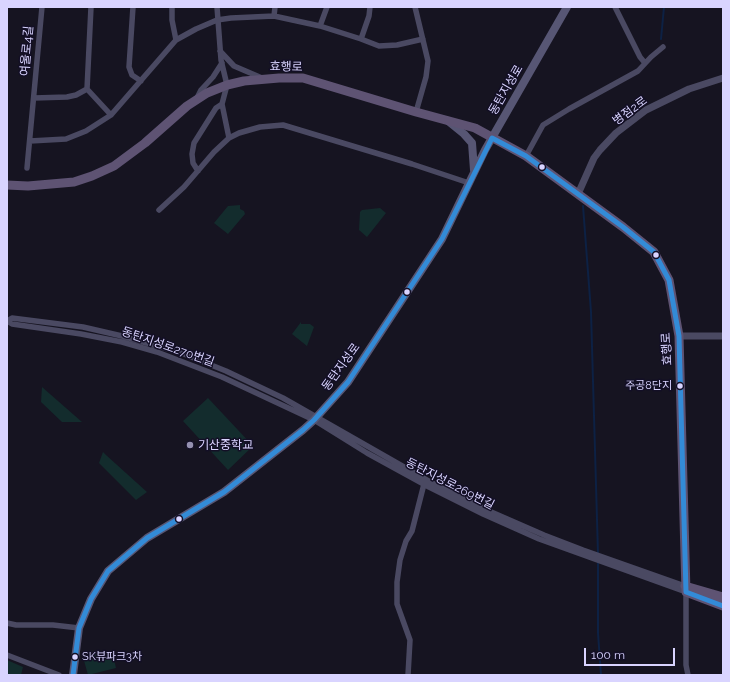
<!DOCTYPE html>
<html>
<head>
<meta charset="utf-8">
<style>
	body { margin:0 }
	#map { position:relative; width:730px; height:682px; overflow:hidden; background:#161421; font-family:Raleway,sans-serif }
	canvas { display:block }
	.frame { position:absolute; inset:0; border:8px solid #d9d4ff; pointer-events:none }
	.scale { position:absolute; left:584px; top:648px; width:91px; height:18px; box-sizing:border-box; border:2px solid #d9d4ff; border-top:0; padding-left:5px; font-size:12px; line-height:14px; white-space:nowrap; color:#d9d4ff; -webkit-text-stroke:3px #130f26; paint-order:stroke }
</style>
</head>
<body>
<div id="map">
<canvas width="730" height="682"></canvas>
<div class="frame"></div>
<div class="scale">100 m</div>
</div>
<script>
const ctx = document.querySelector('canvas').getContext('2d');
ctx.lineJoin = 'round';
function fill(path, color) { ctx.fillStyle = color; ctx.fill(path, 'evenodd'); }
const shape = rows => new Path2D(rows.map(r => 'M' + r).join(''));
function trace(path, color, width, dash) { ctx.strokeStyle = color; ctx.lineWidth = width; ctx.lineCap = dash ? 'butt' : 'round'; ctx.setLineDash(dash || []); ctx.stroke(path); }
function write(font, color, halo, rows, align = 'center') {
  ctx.font = font + ' Raleway,"Noto Sans KR",sans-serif'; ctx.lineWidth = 3; ctx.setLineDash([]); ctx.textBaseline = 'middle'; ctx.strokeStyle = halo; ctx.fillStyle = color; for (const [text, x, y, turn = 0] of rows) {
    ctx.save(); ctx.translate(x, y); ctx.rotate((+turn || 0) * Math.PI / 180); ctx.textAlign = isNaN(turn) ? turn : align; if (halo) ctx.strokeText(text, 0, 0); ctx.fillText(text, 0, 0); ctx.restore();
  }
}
fill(shape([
	[240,205,240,209,244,211,245,214,228,234,214,223,228,206],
	[380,208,386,213,367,237,359,230,360,212,362,210],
	[301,322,301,324,310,324,314,327,307,346,292,334],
	[42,387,82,422,62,422,41,402],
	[208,398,253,446,228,470,183,421],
	[103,452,106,455,147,492,136,500,99,463],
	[112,651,116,668,88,675,83,657],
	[7,660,23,667,21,675,7,675]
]), '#132c2d');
trace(shape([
	[661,39,664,7],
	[583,206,591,312,598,554],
	[598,560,598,633,601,675]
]), '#0d2144', 2);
trace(shape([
	[133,7,129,67,132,75,141,81],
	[172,7,172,20,176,40],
	[415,7,428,61,426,77,416,112],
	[615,7,640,57,645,63],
	[274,16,275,7],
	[320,26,327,7],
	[361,39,369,16,370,7],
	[220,51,234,66,262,78],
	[87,89,111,115],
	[34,98,67,97,76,95,87,89,91,7],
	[197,98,201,90,213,77,222,63],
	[229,138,239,133,260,127,283,125,412,164,469,183],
	[30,141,66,139,86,131,111,115,176,40,196,29,217,20,231,18,274,16,320,26,361,39,379,46,397,45,423,39],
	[526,156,543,125,569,109,638,71,651,57,663,47],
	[27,168,42,7],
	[198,171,193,163,192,154,194,143,216,108,222,104],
	[159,210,184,187,214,152,229,138,222,104,227,85,221,60,217,7],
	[7,321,12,324,81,334,122,342,157,352,222,377,314,420,367,453,429,487,483,514,539,539,686,592,686,665,688,675],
	[7,321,12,318,83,327,122,336,179,352,226,371,283,398,432,483,489,511,544,535,583,550,685,586],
	[7,623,16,625,53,625,79,628],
	[7,655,59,675],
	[408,675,410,640,397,604,397,582,400,560,406,541,412,531,424,484]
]), '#4a4962', 5.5);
trace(shape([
	[578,194,594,158,600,150,616,133,646,110,689,89,723,78],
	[679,336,723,336]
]), '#4a4962', 7);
trace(shape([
	[448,121,464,134,472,143,474,170],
	[73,675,79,628,91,599,108,571,147,538,224,492,303,430,314,420,348,382,442,239,485,150,567,7]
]), '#575674', 8);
trace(shape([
	[7,185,28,186,74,182,92,176,114,166,145,143,187,106,207,93,227,85,244,81,279,78,303,78,416,112,475,128,526,156,623,227,654,252,669,280,679,336,686,592,723,606],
	[685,586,723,597]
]), '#5e5373', 9);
trace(shape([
	[73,675,79,628,91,599,108,571,147,538,224,492,303,430,314,420,348,382,442,239,492,138,526,156,623,227,654,252,669,280,679,336,686,592,723,606]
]), '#338bd7', 5);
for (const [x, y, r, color] of [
	[542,167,3.5,"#d9d4ff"],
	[656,255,3.5,"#d9d4ff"],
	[407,292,3.5,"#d9d4ff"],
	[680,386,3.5,"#d9d4ff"],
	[190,445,4,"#9591b1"],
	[179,519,3.5,"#d9d4ff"],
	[75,657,3.5,"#d9d4ff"]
]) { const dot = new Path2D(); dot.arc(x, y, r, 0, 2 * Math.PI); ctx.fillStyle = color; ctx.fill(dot); trace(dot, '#130f26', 1.5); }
write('11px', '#d9d4ff', '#130f26', [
	["주공8단지",672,386],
	["SK뷰파크3차",82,657,"left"]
], 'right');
write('12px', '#d9d4ff', '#130f26', [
	["여울로4길",27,51,-85],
	["효행로",286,67,1],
	["동탄지성로",506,90,-60],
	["병점2로",630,111,-36],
	["동탄지성로270번길",168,347,19],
	["효행로",667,349,-93],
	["동탄지성로",341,367,-54],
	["동탄지성로269번길",450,484,27]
]);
write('12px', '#d9d4ff', '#130f26', [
	["기산중학교",198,445]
], 'left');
</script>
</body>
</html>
